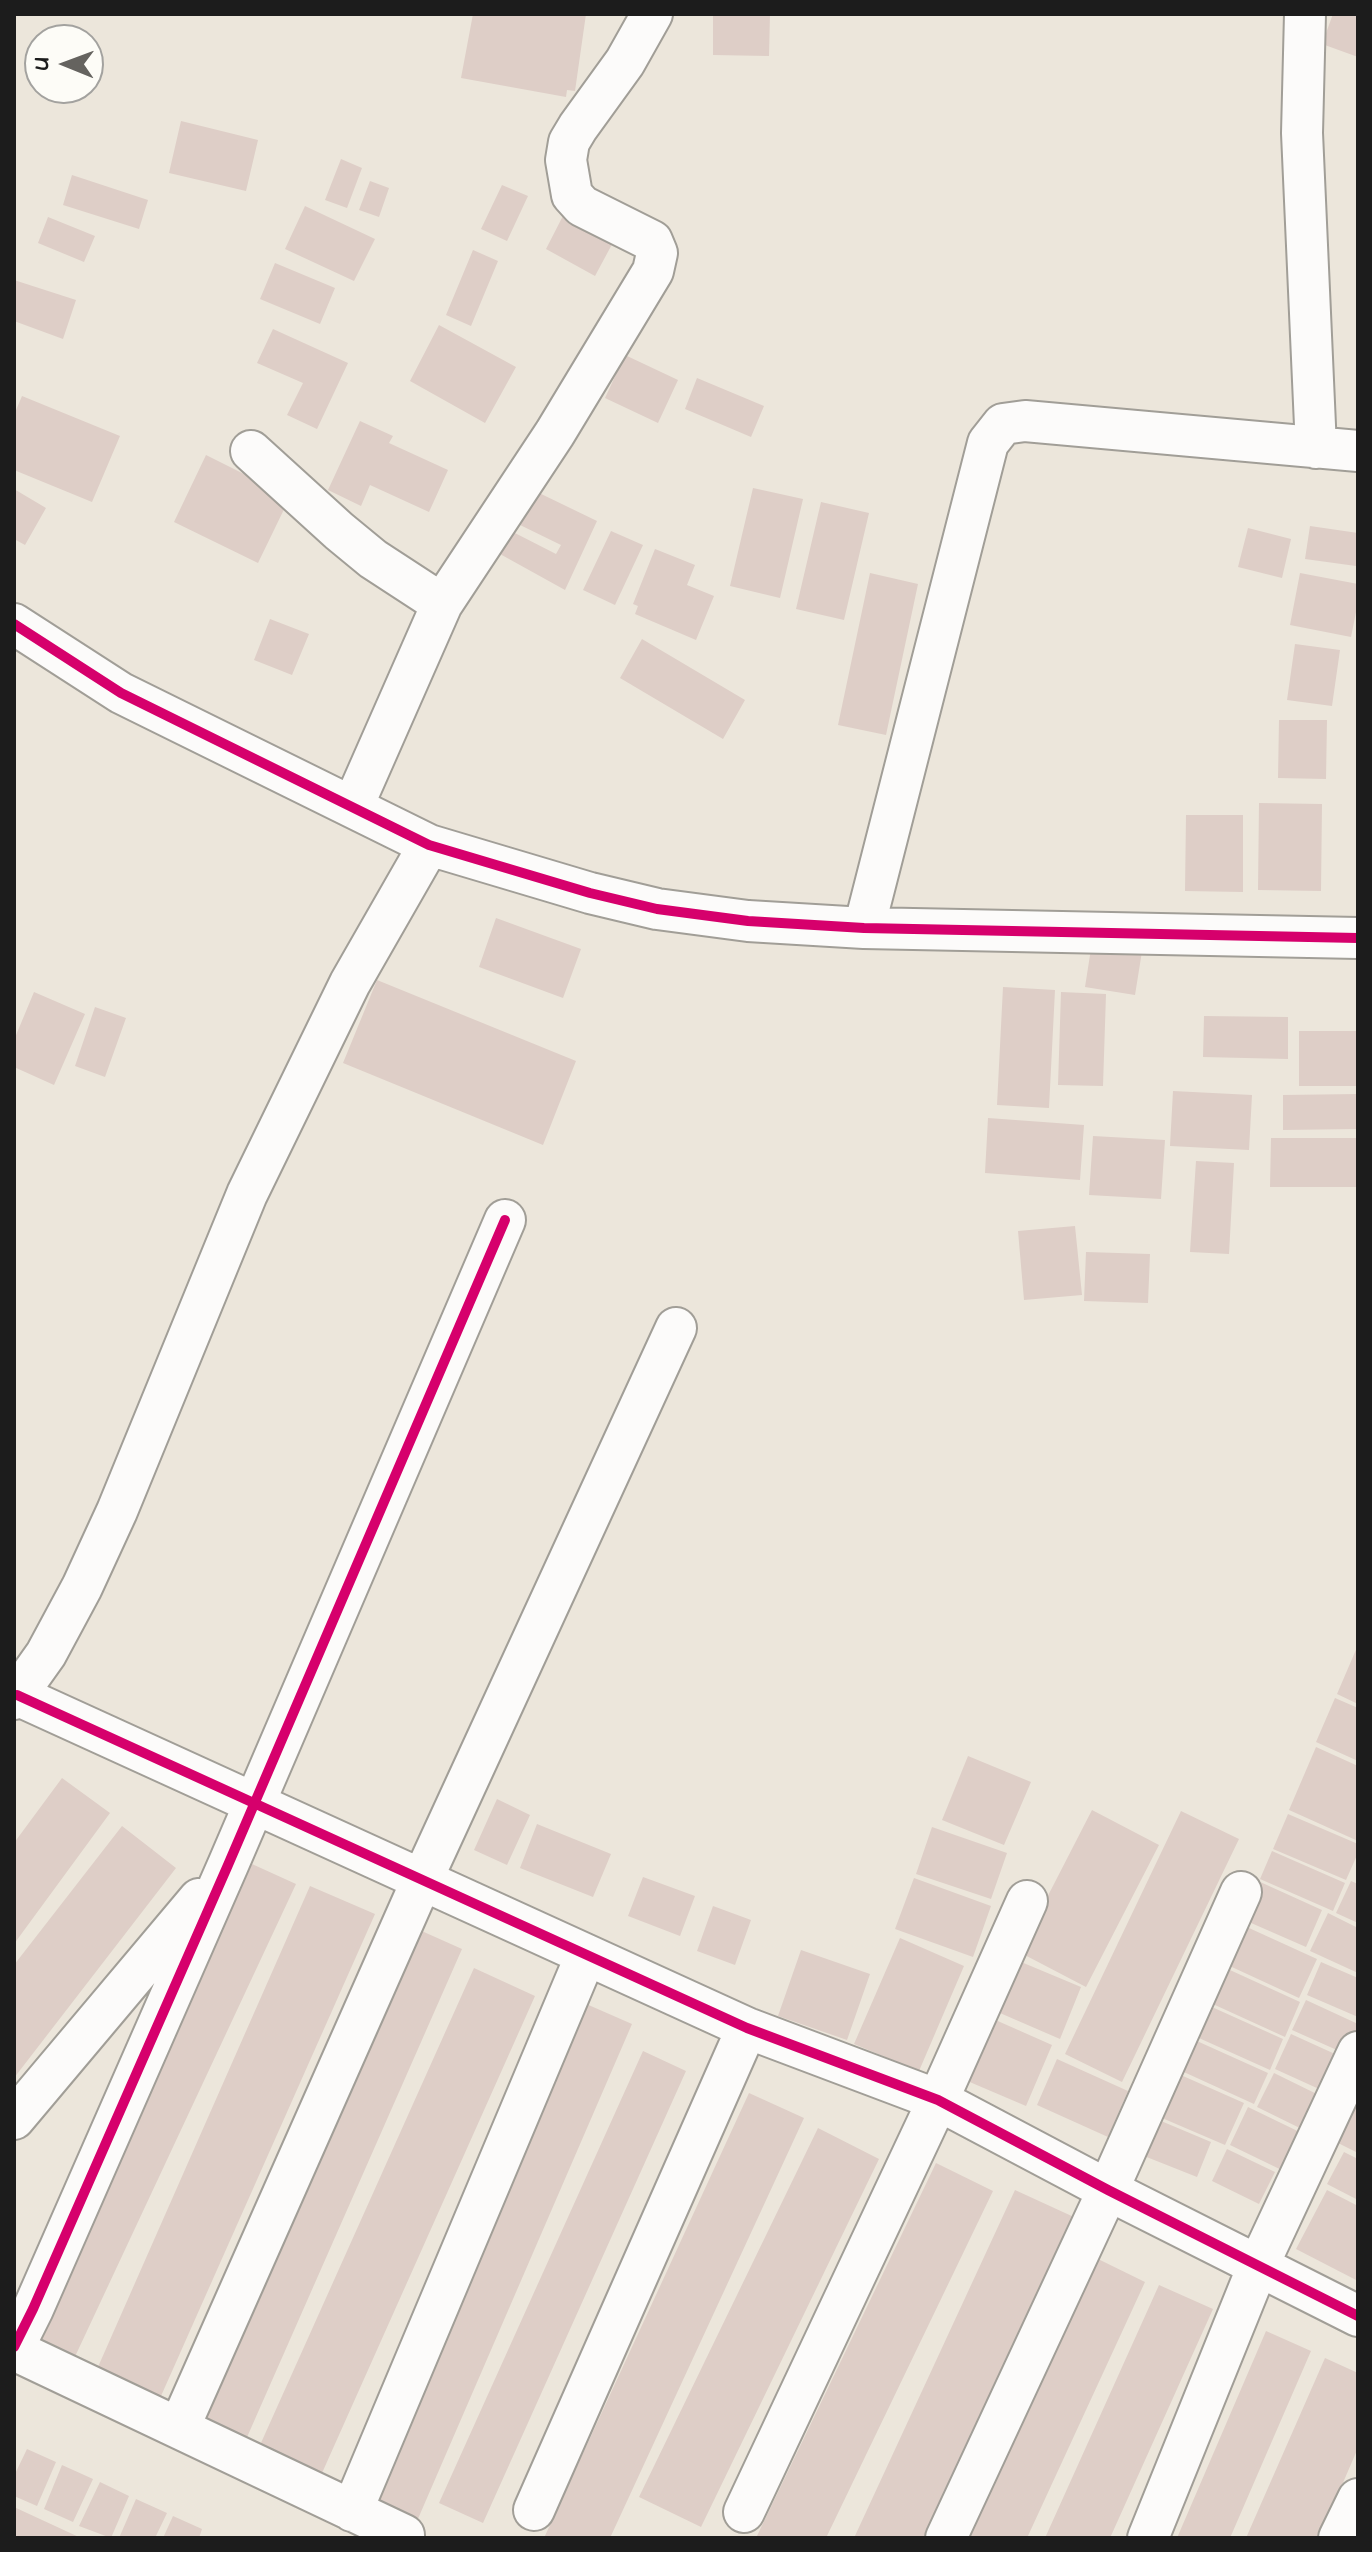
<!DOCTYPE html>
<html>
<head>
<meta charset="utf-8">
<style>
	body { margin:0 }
	#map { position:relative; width:1372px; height:2552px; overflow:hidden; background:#ece6db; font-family:"Architects Daughter",sans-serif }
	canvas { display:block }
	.frame { position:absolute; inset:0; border:16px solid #1c1c1c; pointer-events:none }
	.north { position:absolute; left:24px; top:24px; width:80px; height:80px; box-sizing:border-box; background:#fdfcf7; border:2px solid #a3a29f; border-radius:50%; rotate:271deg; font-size:22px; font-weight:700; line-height:32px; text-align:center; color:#1c1c1c }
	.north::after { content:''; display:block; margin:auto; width:28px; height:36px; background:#65635f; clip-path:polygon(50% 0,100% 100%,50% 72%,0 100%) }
</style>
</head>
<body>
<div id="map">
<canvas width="1372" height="2552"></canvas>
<div class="frame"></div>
<div class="north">U</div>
</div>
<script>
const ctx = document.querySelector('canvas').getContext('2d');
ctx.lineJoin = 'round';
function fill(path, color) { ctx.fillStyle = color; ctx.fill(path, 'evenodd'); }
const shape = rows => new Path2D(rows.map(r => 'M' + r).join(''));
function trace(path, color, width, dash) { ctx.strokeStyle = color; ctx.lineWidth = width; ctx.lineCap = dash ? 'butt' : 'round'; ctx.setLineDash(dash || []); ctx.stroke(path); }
fill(shape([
	[473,14,586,14,575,91,567,90,566,97,461,78],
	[713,14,770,14,769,56,713,55],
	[1333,14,1358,14,1358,57,1322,44],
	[181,121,258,140,246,191,169,173],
	[341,159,362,168,347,208,325,200],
	[72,175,148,200,139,229,63,205],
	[370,181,389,188,379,217,359,210],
	[502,185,528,196,507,241,481,229],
	[305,206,375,239,354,281,285,249],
	[567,208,617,235,595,276,546,249],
	[48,217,95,236,84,262,38,243],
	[473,250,498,261,471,326,446,315],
	[275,263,335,288,320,324,260,299],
	[14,280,76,300,63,339,14,321],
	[439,325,516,367,485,423,410,381],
	[273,329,348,363,317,429,287,415,303,383,257,363],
	[625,355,678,380,658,423,605,398],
	[697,378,764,406,751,437,685,409],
	[22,396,120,436,92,502,14,470,14,415],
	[360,421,393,436,389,443,448,470,429,512,370,485,361,506,328,490],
	[206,455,290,497,258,563,174,522],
	[753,488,803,499,780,598,730,586],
	[14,489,46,508,25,545,14,539],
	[535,491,597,521,565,590,500,554,511,531,556,554,561,545,518,524],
	[821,502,869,513,844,620,796,609],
	[1310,526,1358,533,1356,566,1305,559],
	[1248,528,1291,539,1282,578,1238,567],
	[611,531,643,545,615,605,583,590],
	[655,549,695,565,687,585,714,596,696,640,635,614,638,606,633,604],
	[870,573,918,584,886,735,838,725],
	[1300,573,1358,584,1358,602,1351,637,1290,625],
	[270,619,309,634,292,675,254,660],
	[642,639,745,700,723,739,620,678],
	[1295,644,1340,650,1332,706,1287,700],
	[1279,720,1327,720,1326,779,1278,778],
	[1259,803,1322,804,1321,891,1258,890],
	[1186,815,1243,815,1243,892,1185,891],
	[496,918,581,949,563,998,479,967],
	[1093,936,1143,945,1135,995,1085,987],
	[377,980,576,1061,543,1145,343,1063],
	[1003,987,1055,990,1049,1108,997,1105],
	[34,992,85,1014,54,1085,14,1067,14,1040],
	[1061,992,1106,994,1103,1086,1058,1085],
	[95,1007,126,1018,105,1077,75,1066],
	[1204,1016,1288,1017,1288,1059,1203,1057],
	[1299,1031,1358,1031,1358,1086,1299,1086],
	[1173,1091,1252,1095,1249,1150,1170,1146],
	[1358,1094,1358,1129,1283,1130,1283,1095],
	[988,1118,1084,1125,1080,1180,985,1173],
	[1093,1136,1165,1140,1161,1199,1089,1195],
	[1271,1138,1358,1138,1358,1187,1270,1187],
	[1196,1161,1234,1163,1229,1254,1190,1252],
	[1075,1226,1082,1295,1024,1300,1018,1231],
	[1086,1252,1150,1254,1148,1303,1084,1301],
	[1358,1645,1358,1704,1337,1694],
	[1335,1698,1358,1708,1358,1761,1316,1742],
	[1316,1747,1358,1766,1358,1841,1289,1810],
	[968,1756,1031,1782,1004,1845,942,1820],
	[62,1778,110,1813,14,1944,14,1843],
	[497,1799,530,1815,507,1865,474,1850],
	[1092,1810,1159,1845,1086,1987,1019,1952],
	[1181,1811,1239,1839,1122,2082,1065,2054],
	[1288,1814,1358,1844,1358,1853,1346,1880,1273,1849],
	[537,1824,611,1854,593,1897,520,1868],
	[122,1826,176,1868,14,2078,14,1965],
	[932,1827,1007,1853,991,1899,916,1874],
	[1272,1851,1345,1883,1333,1911,1260,1879],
	[252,1864,296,1884,72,2363,28,2342],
	[643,1877,695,1896,680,1936,628,1916],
	[914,1878,991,1906,973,1957,895,1929],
	[1258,1881,1322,1910,1306,1947,1242,1919],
	[1351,1881,1358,1884,1358,1923,1336,1913],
	[310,1886,375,1914,157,2405,94,2376],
	[713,1906,751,1920,735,1965,697,1951],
	[1328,1913,1358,1928,1358,1973,1310,1951],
	[1238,1923,1317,1959,1299,1998,1221,1962],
	[415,1928,462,1949,244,2444,198,2423],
	[900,1938,964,1966,919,2071,854,2044],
	[801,1950,870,1974,847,2040,778,2016],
	[1014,1959,1081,1987,1060,2039,993,2010],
	[1321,1962,1358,1978,1358,2017,1307,1995],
	[1219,1965,1300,2002,1285,2037,1204,2000],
	[474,1968,535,1996,318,2482,256,2454],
	[1306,2000,1358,2024,1358,2033,1348,2055,1292,2030],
	[584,2003,632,2024,414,2528,366,2507],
	[1203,2003,1283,2039,1270,2070,1190,2034],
	[991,2018,1052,2045,1026,2106,965,2080],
	[1291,2034,1346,2059,1330,2094,1275,2069],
	[1188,2037,1268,2073,1254,2104,1175,2068],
	[643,2051,686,2071,483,2523,439,2503],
	[1057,2059,1128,2091,1108,2137,1037,2105],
	[1174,2072,1244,2103,1225,2145,1155,2115],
	[1274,2073,1329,2100,1312,2134,1257,2107],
	[749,2093,804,2118,610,2538,544,2538],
	[1358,2099,1358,2153,1332,2140],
	[1248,2107,1312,2138,1294,2176,1230,2145],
	[1154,2118,1211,2142,1197,2177,1139,2154],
	[818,2128,879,2159,701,2527,639,2497],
	[1227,2149,1275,2172,1259,2204,1212,2181],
	[1344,2152,1358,2159,1358,2200,1327,2184],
	[936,2163,993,2191,826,2538,756,2538],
	[1015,2190,1076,2218,929,2538,854,2538],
	[1327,2190,1358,2206,1358,2281,1296,2249],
	[1096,2258,1145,2282,1027,2538,966,2538],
	[1159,2285,1213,2309,1110,2538,1045,2538],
	[1266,2331,1311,2351,1230,2538,1177,2538],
	[1325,2358,1358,2373,1358,2448,1319,2538,1246,2538],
	[27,2449,56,2462,37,2506,14,2496,14,2476],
	[62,2465,93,2479,73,2522,44,2509],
	[100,2482,129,2496,111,2538,79,2526],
	[136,2499,167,2513,155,2538,119,2538],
	[14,2507,81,2538,14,2538],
	[173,2516,202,2529,199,2538,163,2538]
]), '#decec7');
const street = shape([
	[1305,14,1302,133,1316,448],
	[251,451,339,531,373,559,442,604],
	[14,624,121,693,429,845,590,893,657,909,748,921,864,928,1358,938],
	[353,806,442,604,555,433,653,271,657,253,652,241,582,206,572,195,566,160,569,142,578,127,625,62,652,14],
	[864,928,988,443,1003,424,1025,421,1358,451],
	[17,1695,747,2028,938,2100,1108,2190,1358,2316],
	[14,1699,46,1654,82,1587,117,1511,247,1194,350,983,429,845],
	[14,2119,199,1899],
	[14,2347,33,2309,228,1865,505,1220],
	[14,2350,404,2535],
	[179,2428,422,1880,676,1328],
	[534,2510,747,2028],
	[352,2511,586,1955],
	[744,2512,938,2100,1027,1901],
	[946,2538,1108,2190,1241,1892],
	[1148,2538,1258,2266,1358,2052],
	[1339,2538,1358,2499]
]);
trace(street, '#a19e97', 44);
trace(street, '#fcfbfa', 40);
trace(shape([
	[14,624,121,693,429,845,590,893,657,909,748,921,864,928,1358,938],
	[17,1695,747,2028,938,2100,1108,2190,1358,2316],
	[14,2347,33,2309,228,1865,505,1220]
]), '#d6006c', 10);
</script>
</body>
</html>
